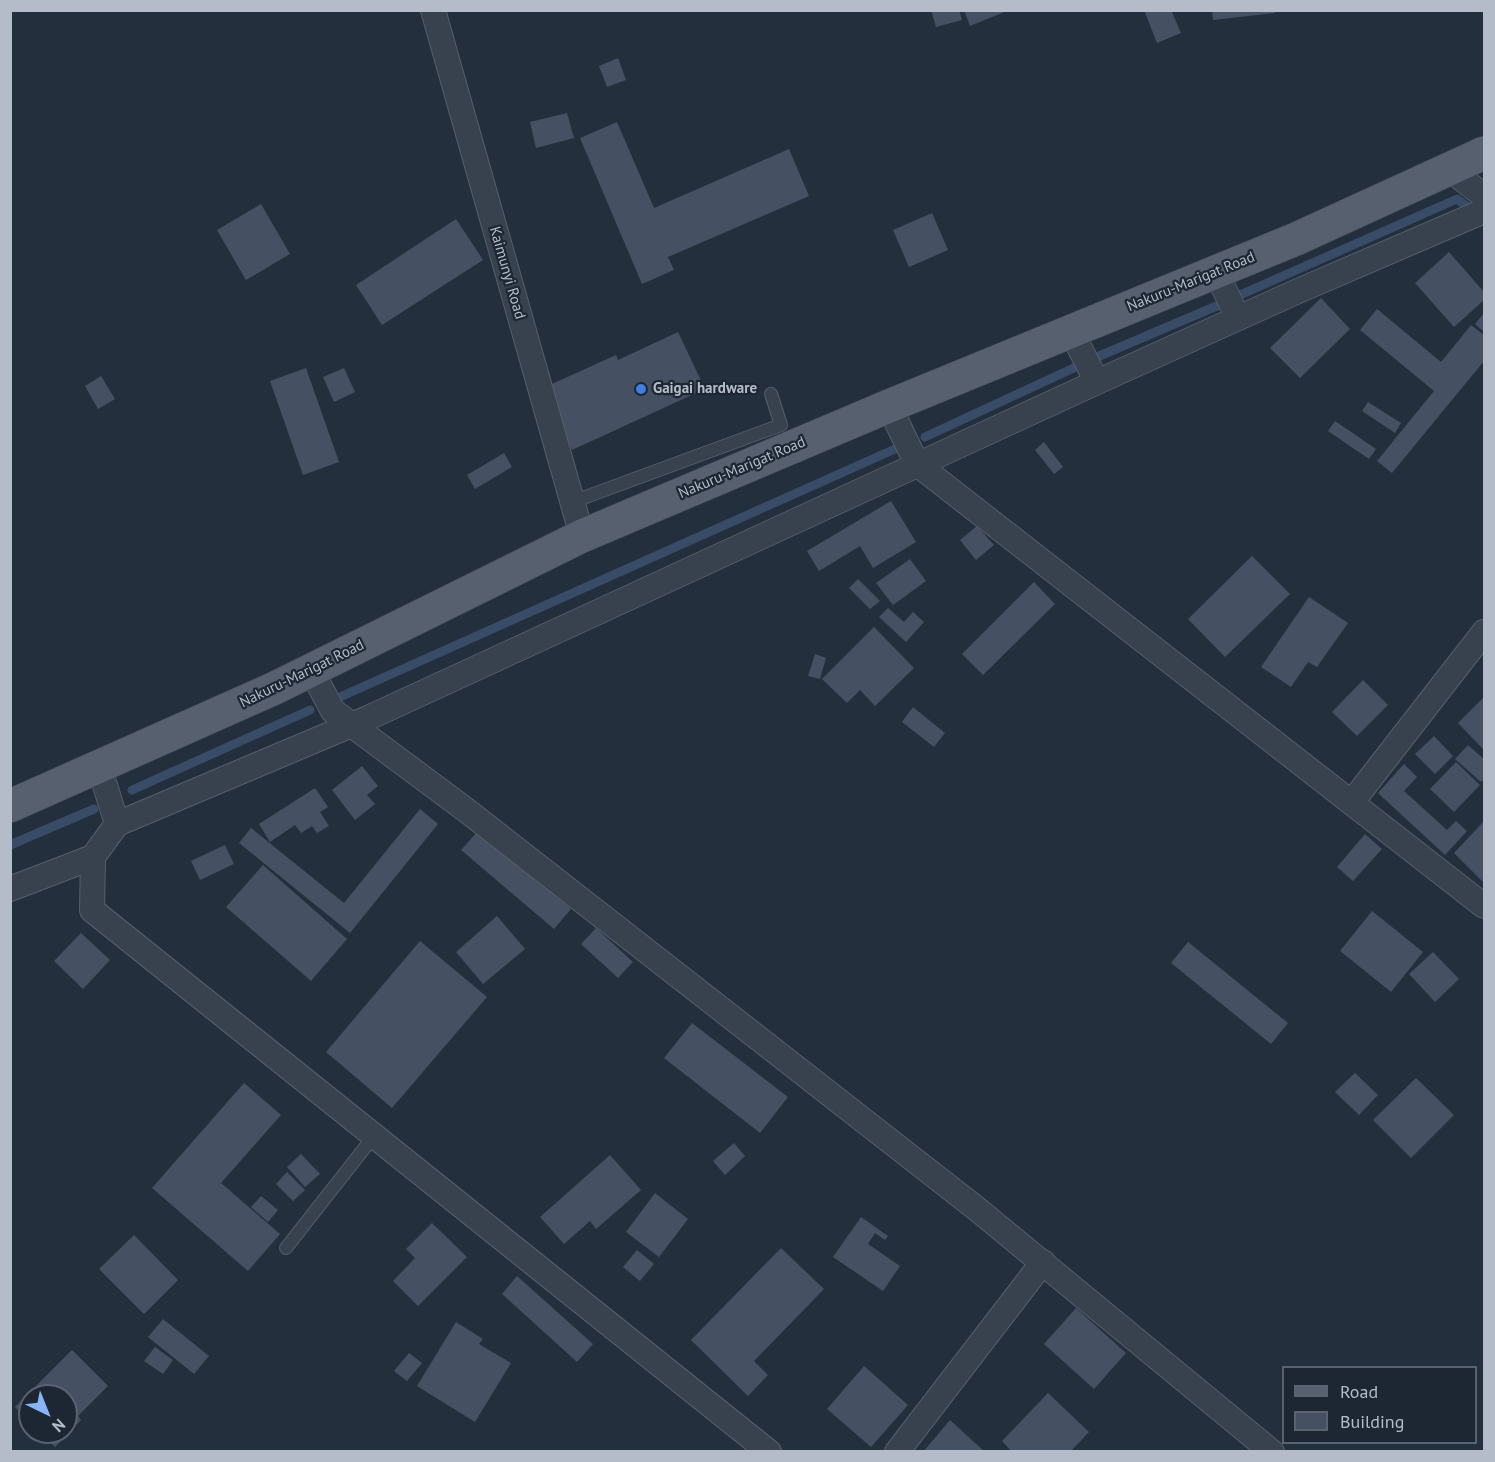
<!DOCTYPE html>
<html>
<head>
<meta charset="utf-8">
<style>
	body { margin:0 }
	#map { position:relative; width:1495px; height:1462px; overflow:hidden; background:#242f3e; font-family:"PT Sans",sans-serif }
	canvas { display:block }
	.frame { position:absolute; inset:0; border:12px solid #b4bcc9; pointer-events:none }
	.legend { position:absolute; left:1282px; top:1366px; width:195px; height:78px; box-sizing:border-box; background:#1d2633; border:2px solid #59626f; margin:0; padding:8px 10px; list-style:none; font-size:18px; color:#b4bcc9 }
	.legend li { display:flex; align-items:center; gap:12px; height:30px }
	.legend b { width:30px; border:2px solid #59626f }
	.north { position:absolute; left:18px; top:1384px; width:60px; height:60px; box-sizing:border-box; background:#1d2633; border:2px solid #59626f; border-radius:50%; rotate:137deg; font-size:16px; font-weight:700; line-height:24px; text-align:center; color:#b4bcc9 }
	.north::after { content:''; display:block; margin:auto; width:21px; height:27px; background:#8ab4f8; clip-path:polygon(50% 0,100% 100%,50% 72%,0 100%) }
</style>
</head>
<body>
<div id="map">
<canvas width="1495" height="1462"></canvas>
<div class="frame"></div>
<ul class="legend">
<li><b style="height:8px;background:#56606e"></b>Road</li>
<li><b style="height:16px;background:#455162"></b>Building</li>
</ul>
<div class="north">N</div>
</div>
<script>
const ctx = document.querySelector('canvas').getContext('2d');
ctx.lineJoin = 'round';
const shape = rows => new Path2D(rows.map(r => 'M' + r).join(''));
function trace(path, color, width, dash) { ctx.strokeStyle = color; ctx.lineWidth = width; ctx.lineCap = dash ? 'butt' : 'round'; ctx.setLineDash(dash || []); ctx.stroke(path); }
function fill(path, color) { ctx.fillStyle = color; ctx.fill(path, 'evenodd'); }
function write(font, color, halo, rows, align = 'center') {
  ctx.font = font + ' "PT Sans",sans-serif'; ctx.lineWidth = 4.5; ctx.setLineDash([]); ctx.textBaseline = 'middle'; ctx.strokeStyle = halo; ctx.fillStyle = color; for (const [text, x, y, turn = 0] of rows) {
    ctx.save(); ctx.translate(x, y); ctx.rotate((+turn || 0) * Math.PI / 180); ctx.textAlign = isNaN(turn) ? turn : align; if (halo) ctx.strokeText(text, 0, 0); ctx.fillText(text, 0, 0); ctx.restore();
  }
}
trace(shape([
	[1240,295,1457,199,1472,210],
	[1097,357,1219,305],
	[925,437,1078,366],
	[340,697,895,449],
	[132,790,310,710],
	[10,845,94,809]
]), '#394c67', 9);
fill(shape([
	[931,10,959,10,962,20,936,27],
	[964,10,1007,10,1007,11,970,26],
	[1144,10,1171,10,1181,33,1157,43],
	[1212,10,1275,10,1275,13,1213,20],
	[618,58,626,80,607,87,599,66],
	[567,113,574,138,536,148,530,122],
	[617,122,654,208,789,149,809,196,668,257,674,270,642,284,580,138],
	[261,204,290,254,246,280,217,230],
	[932,213,948,250,909,267,893,230],
	[456,219,483,260,382,325,356,285],
	[1449,252,1484,292,1484,300,1454,327,1415,283],
	[1321,298,1350,329,1300,378,1270,348],
	[1377,309,1441,362,1471,325,1484,335,1484,361,1392,473,1377,461,1434,391,1360,330],
	[1484,313,1484,332,1475,324],
	[678,332,705,389,572,450,543,388,616,355,618,360],
	[306,368,339,462,303,475,270,381],
	[344,368,355,392,334,402,323,377],
	[101,376,115,399,98,409,85,386],
	[1368,402,1401,423,1395,433,1362,411],
	[1335,421,1376,449,1369,459,1328,431],
	[1044,442,1063,467,1054,474,1035,450],
	[504,453,512,467,475,489,467,475],
	[891,501,916,542,873,568,860,546,819,571,807,551],
	[977,526,994,545,976,560,960,540],
	[1252,556,1290,594,1225,657,1188,619],
	[910,559,926,581,893,605,876,583],
	[858,579,880,601,870,609,849,588],
	[1034,582,1055,604,983,675,962,654],
	[1309,597,1348,623,1317,667,1308,662,1291,687,1261,667],
	[888,608,904,622,913,612,924,622,906,642,879,617],
	[874,627,914,668,875,706,860,690,847,703,822,679],
	[815,654,826,658,820,679,808,676],
	[1363,680,1388,705,1357,736,1332,712],
	[1484,697,1484,750,1458,723],
	[913,707,945,733,934,747,902,722],
	[1434,736,1453,756,1435,774,1415,754],
	[1468,745,1484,759,1484,779,1481,782,1455,759],
	[1456,762,1480,785,1454,812,1430,789],
	[1404,764,1417,777,1404,791,1447,830,1456,821,1467,831,1445,855,1378,793],
	[362,766,378,786,367,795,375,804,355,820,332,790],
	[315,788,328,807,320,812,329,826,317,833,312,826,301,833,295,825,270,842,259,824],
	[420,809,438,824,350,933,239,843,251,828,344,903],
	[1484,821,1484,883,1454,853],
	[479,830,571,909,554,929,461,850],
	[1365,834,1382,849,1353,881,1337,867],
	[225,845,234,864,200,880,191,861],
	[263,865,347,939,311,981,226,907],
	[1372,911,1423,952,1391,992,1340,951],
	[497,916,525,949,483,984,456,952],
	[596,928,633,962,618,978,581,944],
	[81,933,110,960,83,989,54,961],
	[420,941,487,997,392,1108,326,1052],
	[1188,942,1288,1023,1271,1044,1171,963],
	[1433,952,1459,979,1435,1002,1409,974],
	[692,1023,788,1097,760,1133,664,1058],
	[1355,1073,1378,1095,1359,1115,1335,1092],
	[1416,1078,1454,1115,1411,1158,1373,1120],
	[244,1083,281,1115,221,1183,280,1234,248,1271,152,1188],
	[734,1143,745,1156,725,1175,713,1161],
	[301,1154,320,1174,305,1187,287,1167],
	[610,1155,641,1190,596,1229,590,1221,564,1244,540,1217],
	[287,1172,305,1190,293,1201,276,1184],
	[655,1193,688,1219,659,1257,626,1232],
	[261,1196,278,1210,268,1222,251,1207],
	[861,1217,888,1236,885,1240,875,1233,868,1244,900,1266,883,1291,833,1257],
	[432,1223,467,1257,418,1306,393,1281,415,1258,406,1249],
	[134,1235,178,1280,144,1314,99,1269],
	[781,1248,824,1289,754,1361,768,1375,748,1396,691,1340],
	[637,1250,654,1264,640,1281,623,1267],
	[517,1276,593,1344,577,1362,502,1294],
	[1076,1308,1126,1353,1094,1389,1044,1344],
	[163,1319,209,1356,194,1374,148,1337],
	[456,1322,483,1339,479,1344,511,1363,475,1422,417,1386],
	[155,1347,173,1360,163,1374,144,1361],
	[72,1350,108,1386,78,1416,81,1420,55,1447,40,1432,66,1432,66,1396,30,1396,30,1422,15,1407],
	[409,1353,422,1363,407,1381,394,1371],
	[864,1366,908,1405,871,1447,827,1409],
	[1048,1393,1089,1432,1070,1452,1012,1452,1002,1441],
	[950,1420,985,1452,923,1452]
]), '#455162');
const lane = shape([
	[572,502,781,425,771,394],
	[286,1248,374,1136]
]);
const street = shape([
	[433,10,582,536],
	[1449,169,1484,196],
	[1216,272,1238,318],
	[1071,331,1097,382],
	[889,406,917,464,1484,906],
	[311,670,333,711,466,810,977,1209,1272,1452],
	[99,766,117,824,93,857,92,910,769,1452],
	[1352,802,1484,632],
	[117,824,368,718,1097,382,1298,291,1484,211],
	[10,889,93,857],
	[897,1452,1043,1262]
]);
const primary = shape([
	[10,806,275,688,582,536,889,406,1296,239,1484,153]
]);
trace(lane, '#565f6c', 14);
trace(street, '#565f6c', 26);
trace(primary, '#414a57', 34);
trace(lane, '#38414e', 12);
trace(street, '#38414e', 24);
trace(primary, '#56606e', 33);
for (const [x, y, r, color] of [
	[641,389,6,"#3f7fe0"]
]) { const dot = new Path2D(); dot.arc(x, y, r, 0, 2 * Math.PI); ctx.fillStyle = color; ctx.fill(dot); trace(dot, '#1d2633', 2); }
write('15px', '#b4bcc9', '#1d2633', [
	["Kaimunyi Road",507,273,74],
	["Nakuru-Marigat Road",1191,282,-22],
	["Nakuru-Marigat Road",742,468,-23],
	["Nakuru-Marigat Road",302,674,-26]
]);
write('bold 15px', '#b4bcc9', '#1d2633', [
	["Gaigai hardware",653,389]
], 'left');
</script>
</body>
</html>
